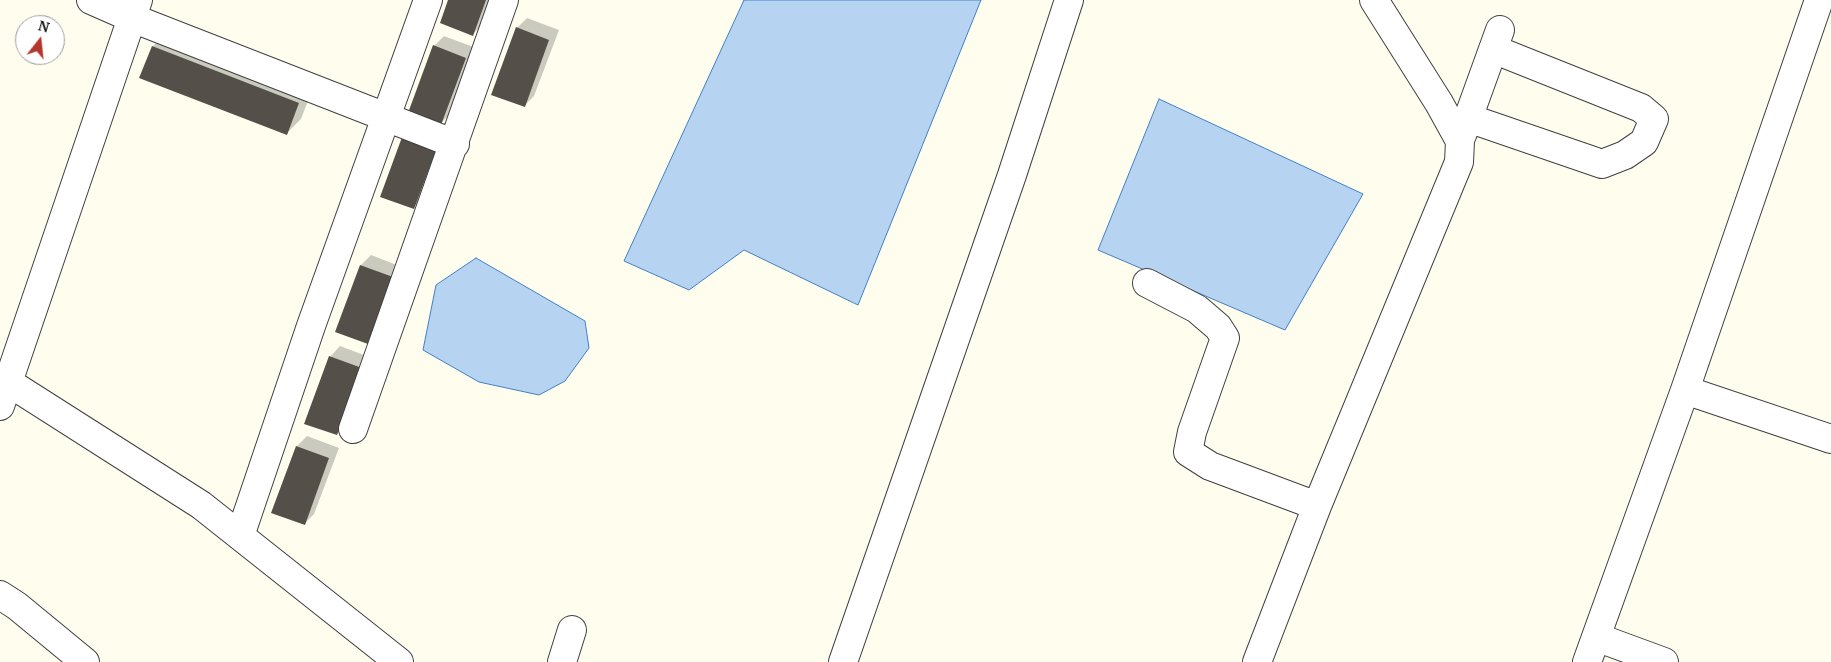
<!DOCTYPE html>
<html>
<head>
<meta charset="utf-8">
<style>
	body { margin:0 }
	#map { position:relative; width:1831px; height:662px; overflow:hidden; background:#fefdee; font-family:"PT Serif",serif }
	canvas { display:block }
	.north { position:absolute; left:15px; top:15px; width:50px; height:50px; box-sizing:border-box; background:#fff; border:1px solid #9e9e9e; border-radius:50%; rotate:16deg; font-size:14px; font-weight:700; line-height:20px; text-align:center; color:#0d0d0d }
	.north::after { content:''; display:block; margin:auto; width:18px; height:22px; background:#b4372e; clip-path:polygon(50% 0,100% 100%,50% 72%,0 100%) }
</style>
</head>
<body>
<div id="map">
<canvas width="1831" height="662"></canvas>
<div class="north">N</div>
</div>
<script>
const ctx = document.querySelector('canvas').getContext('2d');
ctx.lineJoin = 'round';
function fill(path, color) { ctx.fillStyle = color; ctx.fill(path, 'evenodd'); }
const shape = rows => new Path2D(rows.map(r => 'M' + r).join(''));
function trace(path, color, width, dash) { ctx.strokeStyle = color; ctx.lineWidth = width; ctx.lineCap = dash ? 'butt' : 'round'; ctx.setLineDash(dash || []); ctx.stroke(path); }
const water = shape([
	[744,0,981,0,858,305,744,250,689,290,624,261,744,0],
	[1159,99,1363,194,1285,330,1098,250,1159,99],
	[476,258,585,321,589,348,565,381,539,395,479,382,423,350,436,285,476,258]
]);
fill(water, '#b6d4f2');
trace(water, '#4181c4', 1);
fill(shape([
	[450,0,492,0,483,24,473,34],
	[527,18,559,30,534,96,524,106,517,28],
	[167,32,313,88,301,119,286,134,153,46],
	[444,36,476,48,451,113,441,123,434,46],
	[448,132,424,198,413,208,382,196],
	[371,255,402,267,378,332,368,343,336,331,361,265],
	[340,346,372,358,347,424,337,434,330,357],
	[307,436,339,448,314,514,304,524,297,446]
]), '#0003');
fill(shape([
	[448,0,486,0,473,36,440,23],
	[516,27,549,40,525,107,491,95],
	[433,45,466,58,441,125,408,113],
	[152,46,299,103,287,135,139,78],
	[405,129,439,142,414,209,380,197],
	[360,265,393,277,368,344,335,332],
	[329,356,362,368,337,435,304,424],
	[296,446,329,458,305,525,271,513]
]), '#554f4a');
const minor = shape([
	[91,0,132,18,455,144],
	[1468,118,1602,164,1625,155,1644,142,1654,119,1641,108,1493,49],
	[1462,135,1500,30],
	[1147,283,1197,309,1218,327,1225,338,1192,432,1188,452,1210,466,1317,506],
	[0,377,201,505,399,662],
	[1685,390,1831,439],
	[0,406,138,0],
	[353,429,504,0],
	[240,536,311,326,428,0],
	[0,595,17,606,85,662],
	[1596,637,1664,662],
	[562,662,572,630],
	[843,662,1012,175,1069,0],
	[1257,662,1317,506,1459,162,1460,141,1439,103,1374,0],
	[1587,662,1685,390,1819,0]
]);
trace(minor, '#404040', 30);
trace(minor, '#fff', 28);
</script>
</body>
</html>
